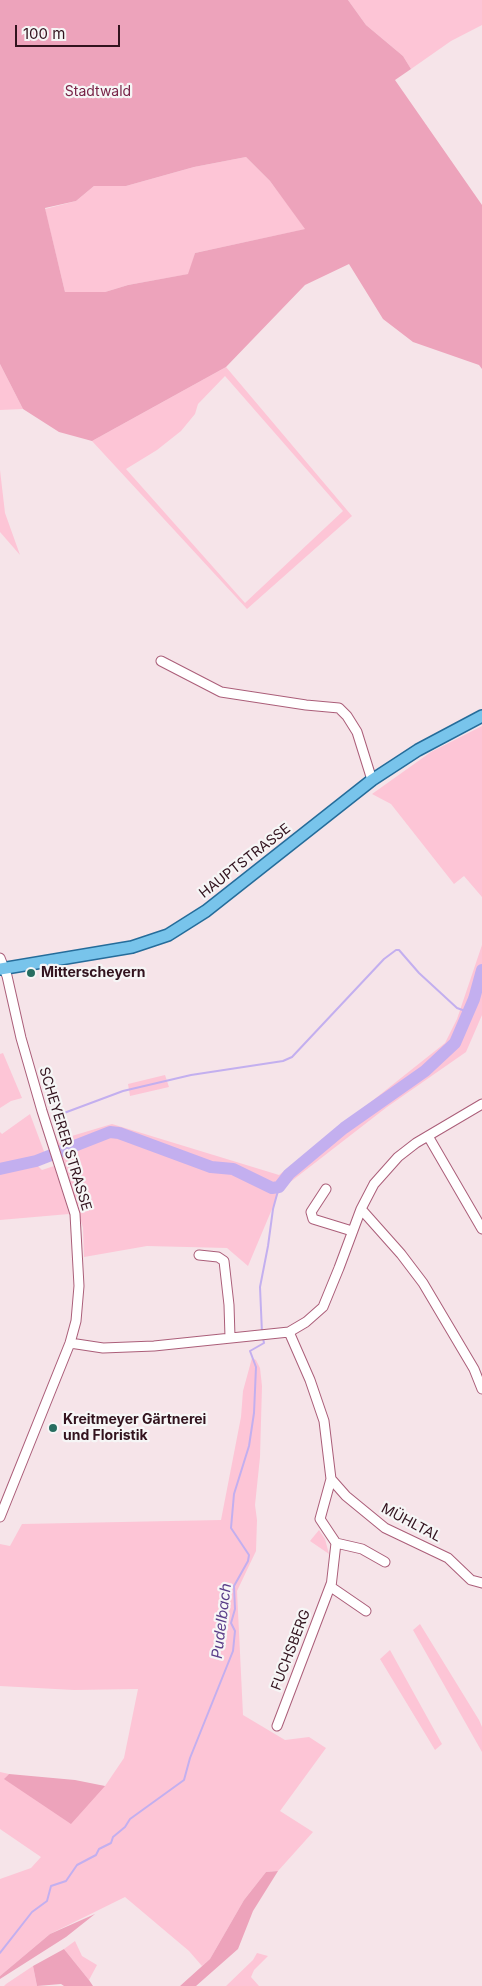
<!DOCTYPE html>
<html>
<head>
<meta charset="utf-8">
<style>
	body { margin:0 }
	#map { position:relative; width:482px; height:1986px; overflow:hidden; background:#f6e4e9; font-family:Inter,sans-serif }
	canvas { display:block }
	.scale { position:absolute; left:15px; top:25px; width:105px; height:22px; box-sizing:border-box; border:2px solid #32131e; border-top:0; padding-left:6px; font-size:15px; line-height:18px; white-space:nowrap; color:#32131e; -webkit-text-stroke:4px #f6f6f6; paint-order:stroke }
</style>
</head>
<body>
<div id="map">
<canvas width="482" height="1986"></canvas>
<div class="scale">100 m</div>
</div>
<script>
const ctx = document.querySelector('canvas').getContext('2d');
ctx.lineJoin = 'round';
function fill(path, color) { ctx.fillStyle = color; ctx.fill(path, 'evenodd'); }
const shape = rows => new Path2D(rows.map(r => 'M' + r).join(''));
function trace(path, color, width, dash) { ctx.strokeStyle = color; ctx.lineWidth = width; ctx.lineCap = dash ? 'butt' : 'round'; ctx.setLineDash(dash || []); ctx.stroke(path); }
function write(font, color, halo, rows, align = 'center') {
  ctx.font = font + ' Inter,sans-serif'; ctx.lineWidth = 4.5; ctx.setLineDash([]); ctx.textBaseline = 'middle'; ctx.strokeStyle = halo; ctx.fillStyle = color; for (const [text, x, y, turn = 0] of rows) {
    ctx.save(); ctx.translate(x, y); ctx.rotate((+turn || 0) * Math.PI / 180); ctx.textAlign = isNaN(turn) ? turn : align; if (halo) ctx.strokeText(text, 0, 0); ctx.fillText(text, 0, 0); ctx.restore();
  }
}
fill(shape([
	[348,0,482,0,482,25,451,41,411,69,403,56,366,25],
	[246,157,270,181,306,229,195,253,189,274,128,285,105,292,65,292,45,209,76,201,94,186,126,186,194,167],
	[0,364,23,409,0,410],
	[226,367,352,516,247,609,92,441],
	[225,376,343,511,245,603,126,469,157,450,181,431,195,414,198,404],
	[0,470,5,513,20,555,0,532],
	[482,726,482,897,464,876,454,884,391,804,372,794,431,752],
	[482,945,482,1015,466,1052,387,1107,280,1190,248,1266,227,1248,147,1246,84,1257,83,1228,65,1165,55,1141,112,1124,279,1175,445,1043,457,1019],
	[3,1053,22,1098,11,1101,0,1108,0,1054],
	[165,1075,169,1087,130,1096,128,1084],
	[30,1114,45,1154,0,1165,0,1132,2,1134],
	[37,1165,42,1170,54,1166,69,1214,0,1220,0,1173],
	[252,1358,256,1360,260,1368,262,1386,260,1457,255,1505,257,1520,256,1551,237,1591,243,1715,285,1740,309,1737,326,1748,280,1811,313,1832,278,1871,266,1872,244,1900,210,1959,202,1966,189,1951,125,1897,50,1934,0,1976,0,1879,31,1868,41,1857,0,1829,0,1772,9,1774,5,1779,105,1786,124,1758,138,1689,74,1690,0,1686,0,1544,10,1546,22,1524,221,1520,241,1417,243,1391],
	[319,1530,325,1539,329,1554,310,1541],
	[420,1624,479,1720,482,1727,482,1752,413,1630],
	[390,1650,442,1744,435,1750,380,1659],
	[75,1941,82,1956,97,1965,89,1980,64,1949],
	[257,1953,268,1956,254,1970,251,1977,259,1986,226,1986,253,1960],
	[33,1966,37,1986,4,1986,6,1984]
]), '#fdc5d6');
fill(shape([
	[0,0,348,0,366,25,403,56,411,69,395,80,482,205,482,369,479,365,413,342,383,319,349,264,305,285,226,367,92,441,59,432,23,409,0,364],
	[246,157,270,181,305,229,195,253,188,274,128,285,105,292,65,292,45,208,76,201,94,186,126,186,194,167],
	[9,1774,75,1780,105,1786,71,1824,4,1779],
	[278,1871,253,1911,238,1949,196,1986,180,1986,210,1959,244,1900,266,1872],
	[95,1914,66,1937,0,1979,0,1976,50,1934],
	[64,1949,89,1980,93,1986,64,1986,61,1984,37,1986,33,1966]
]), '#eda3bb');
trace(shape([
	[56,1116,123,1091,191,1075,283,1061,292,1057,384,959,396,950,399,950,419,973,457,1008,468,1012],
	[262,1333,260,1287,268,1246,273,1209,279,1187],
	[0,1953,32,1912,47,1901,51,1886,66,1881,77,1865,96,1855,99,1849,111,1843,113,1837,125,1827,130,1819,184,1780,190,1758,233,1651,235,1631,231,1623,235,1609,234,1586,248,1561,249,1555,231,1528,234,1494,249,1446,254,1413,256,1367,250,1351,264,1343,263,1338]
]), '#c3afef', 2);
trace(shape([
	[0,1169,36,1161,110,1132,119,1133,211,1167,233,1169,272,1188,279,1187,289,1174,344,1128,425,1071,455,1043,474,999,482,970]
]), '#c3afef', 12);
const minor = shape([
	[161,661,221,692,306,705,339,708,347,716,357,732,372,780],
	[0,958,7,976,21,1038,42,1111,75,1214,79,1286,76,1321,70,1343,0,1517],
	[428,1136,482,1229],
	[326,1189,311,1212,313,1219,352,1231],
	[361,1209,401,1254,423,1283,474,1369,482,1389],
	[199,1255,218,1257,224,1261,229,1305,230,1337],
	[289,1332,310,1380,324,1421,331,1479,320,1519,336,1543,362,1549,385,1562],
	[70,1343,103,1348,154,1346,289,1332,306,1322,323,1307,339,1268,361,1209,374,1184,398,1157,416,1143,482,1104],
	[331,1479,346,1496,385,1528,448,1558,471,1580,482,1583],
	[336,1543,331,1587,366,1611],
	[277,1726,331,1584]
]);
const major = shape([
	[0,969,132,947,168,935,206,911,372,780,418,750,482,716]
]);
trace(minor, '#ab5e79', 11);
trace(major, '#256c9a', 14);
trace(minor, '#fff', 9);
trace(major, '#78c4eb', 11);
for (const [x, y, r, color] of [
	[31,973,5,"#286d60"],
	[53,1428,5,"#286d60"]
]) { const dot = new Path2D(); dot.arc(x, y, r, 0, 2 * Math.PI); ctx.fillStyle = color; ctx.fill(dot); trace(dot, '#f6f6f6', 2); }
write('14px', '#782347', '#f6f6f6', [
	["Stadtwald",98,92]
]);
write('14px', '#32131e', '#f6f6f6', [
	["HAUPTSTRASSE",245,861,-38],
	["SCHEYERER STRASSE",65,1139,73],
	["MÜHLTAL",411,1523,28],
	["FUCHSBERG",291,1650,-69]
]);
write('bold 14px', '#32131e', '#f6f6f6', [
	["Mitterscheyern",41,973],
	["Kreitmeyer Gärtnerei",63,1420],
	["und Floristik",63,1436]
], 'left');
write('italic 15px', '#5a3d89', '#f6f6f6', [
	["Pudelbach",222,1621,-83]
]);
</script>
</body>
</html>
